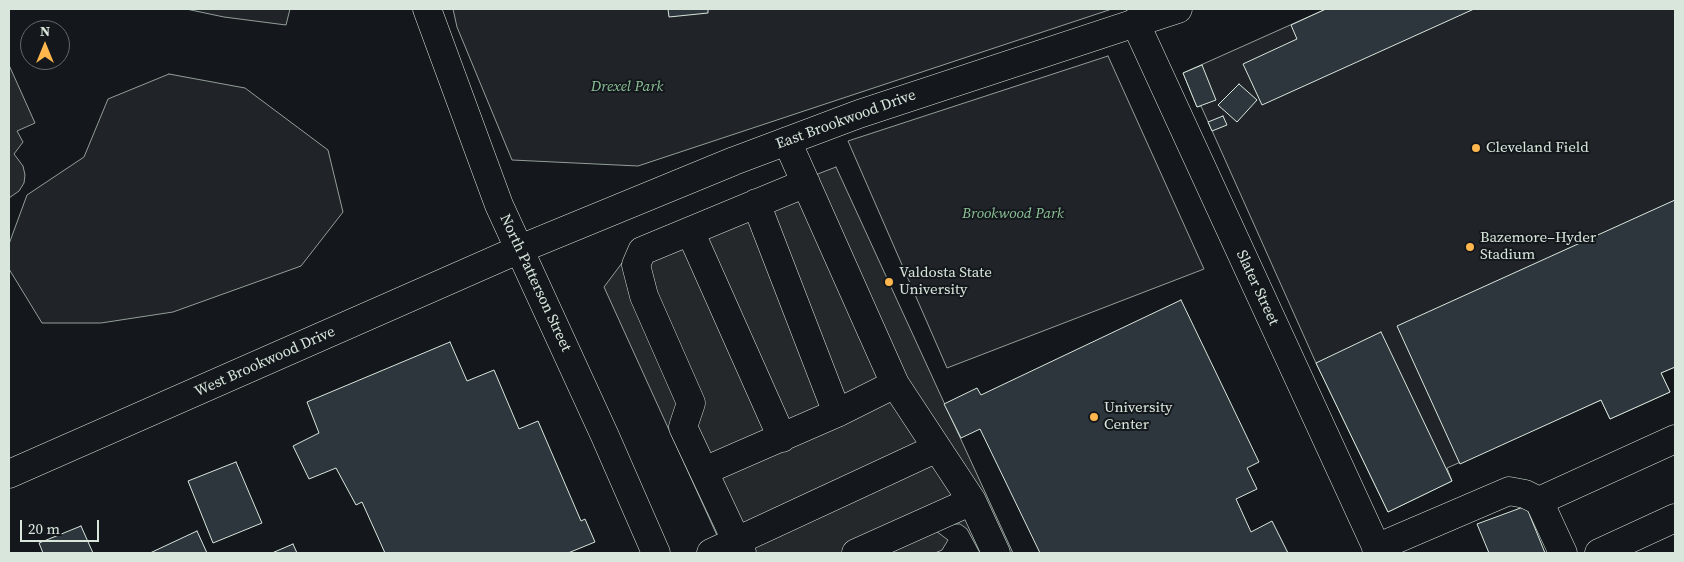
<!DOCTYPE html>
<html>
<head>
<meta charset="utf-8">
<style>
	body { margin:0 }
	#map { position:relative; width:1684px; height:562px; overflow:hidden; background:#14181c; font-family:"Source Serif 4",serif }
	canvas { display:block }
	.frame { position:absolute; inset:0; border:10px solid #d8e6dc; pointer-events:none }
	.north { position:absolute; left:20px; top:20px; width:50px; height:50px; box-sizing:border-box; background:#14181c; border:1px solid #626a69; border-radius:50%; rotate:0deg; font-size:14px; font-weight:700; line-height:20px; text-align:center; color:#d8e6dc }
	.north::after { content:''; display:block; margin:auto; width:18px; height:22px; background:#ffb74d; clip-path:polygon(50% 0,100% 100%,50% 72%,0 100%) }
	.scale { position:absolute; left:20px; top:520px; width:79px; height:22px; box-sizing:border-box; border:2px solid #d8e6dc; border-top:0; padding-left:6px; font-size:15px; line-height:18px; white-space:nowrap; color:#d8e6dc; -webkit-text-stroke:4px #14181c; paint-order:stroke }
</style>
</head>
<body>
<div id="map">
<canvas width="1684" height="562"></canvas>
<div class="frame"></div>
<div class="north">N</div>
<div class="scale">20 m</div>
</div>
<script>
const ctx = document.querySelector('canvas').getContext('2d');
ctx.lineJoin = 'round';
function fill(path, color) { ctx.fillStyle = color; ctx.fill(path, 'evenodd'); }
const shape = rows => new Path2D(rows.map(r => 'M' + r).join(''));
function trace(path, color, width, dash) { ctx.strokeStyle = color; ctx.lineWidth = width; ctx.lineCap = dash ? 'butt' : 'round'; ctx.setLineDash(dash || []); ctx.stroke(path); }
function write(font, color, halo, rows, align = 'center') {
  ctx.font = font + ' "Source Serif 4",serif'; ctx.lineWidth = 4; ctx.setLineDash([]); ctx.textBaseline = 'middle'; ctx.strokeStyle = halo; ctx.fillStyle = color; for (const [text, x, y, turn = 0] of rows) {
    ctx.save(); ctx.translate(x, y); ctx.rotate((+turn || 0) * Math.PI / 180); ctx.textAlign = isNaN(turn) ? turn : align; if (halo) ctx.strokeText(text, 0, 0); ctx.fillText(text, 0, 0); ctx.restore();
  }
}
const green = shape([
	[186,9,290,9,286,25,224,17,186,9],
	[453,9,1112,9,638,166,512,160,457,27,453,9],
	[1326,9,1675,9,1675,367,1661,373,1670,392,1610,419,1601,400,1447,468,1452,481,1388,512,1316,363,1201,106,1197,107,1183,73,1326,9],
	[1108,56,1204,269,947,368,848,141,1108,56],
	[169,74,245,88,328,150,343,212,301,266,173,312,101,323,42,323,9,269,9,244,27,195,84,157,108,99,169,74]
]);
fill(green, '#202428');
trace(green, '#939e99', 1);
const parking = shape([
	[9,65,35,123,17,131,23,142,14,154,23,166,25,175,24,183,19,191,9,198,9,65],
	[836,167,1013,553,980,553,967,529,960,524,953,524,936,531,948,540,942,550,935,553,725,553,604,287,637,243,836,167]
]);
fill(parking, '#24282b');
trace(parking, '#939e99', 1);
const building = shape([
	[668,9,708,9,708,13,669,17,668,9],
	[1326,9,1474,9,1262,105,1243,64,1297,39,1291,25,1326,9],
	[1202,65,1216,100,1197,107,1183,73,1202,65],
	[1239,84,1257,100,1237,122,1218,105,1239,84],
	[1223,116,1227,125,1212,131,1208,122,1223,116],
	[1675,200,1675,367,1661,373,1670,392,1610,419,1601,400,1460,464,1397,326,1675,200],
	[1181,300,1259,462,1247,468,1257,489,1236,499,1251,532,1272,521,1288,553,1040,553,980,429,961,438,944,404,977,388,981,395,1181,300],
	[1381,332,1452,481,1388,512,1316,363,1381,332],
	[450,342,467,381,494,370,519,429,538,421,581,521,585,519,595,542,568,553,385,553,362,502,356,505,336,468,309,479,293,446,319,433,307,402,450,342],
	[236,462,262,523,213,543,188,481,236,462],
	[1526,506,1545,553,1489,553,1477,524,1526,506],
	[81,526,93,553,43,553,39,543,81,526],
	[197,531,207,553,150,553,197,531],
	[293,544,297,553,272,553,293,544]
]);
fill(building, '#2c363c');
trace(building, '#d8e6dc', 1);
const minor = shape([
	[1135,22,1379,553],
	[787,141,895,384,972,501,996,553],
	[756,203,837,413],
	[690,231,782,438],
	[520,249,734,161,859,114,1178,9],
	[704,471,837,413,895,384],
	[1376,548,1509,491,1525,494,1539,501],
	[711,553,937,448],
	[742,553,683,427,691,403,644,296,636,265,642,251,806,183],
	[856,553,972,501],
	[1563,553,1539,501,1675,439],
	[1599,553,1675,518]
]);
const major = shape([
	[427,9,499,205,605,436,656,553],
	[9,474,520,249]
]);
trace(minor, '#d8e6dc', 29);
trace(major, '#d8e6dc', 29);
trace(minor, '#14181c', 28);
trace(major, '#14181c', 28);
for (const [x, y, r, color] of [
	[1476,148,5,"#ffb74d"],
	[1470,247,5,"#ffb74d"],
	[889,282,5,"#ffb74d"],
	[1094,417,5,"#ffb74d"]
]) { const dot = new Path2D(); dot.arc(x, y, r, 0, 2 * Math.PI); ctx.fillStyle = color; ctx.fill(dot); trace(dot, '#14181c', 2); }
write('italic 15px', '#8ac095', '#14181c', [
	["Drexel Park",627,87],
	["Brookwood Park",1013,214]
]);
write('15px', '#d8e6dc', '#14181c', [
	["East Brookwood Drive",846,120,-20],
	["North Patterson Street",535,283,65],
	["Slater Street",1257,288,65],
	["West Brookwood Drive",265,362,-24]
]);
write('15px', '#d8e6dc', '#14181c', [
	["Cleveland Field",1486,148],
	["Bazemore–Hyder",1480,238],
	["Stadium",1480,255],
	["Valdosta State",899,273],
	["University",899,290],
	["University",1104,408],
	["Center",1104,425]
], 'left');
</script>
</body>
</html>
